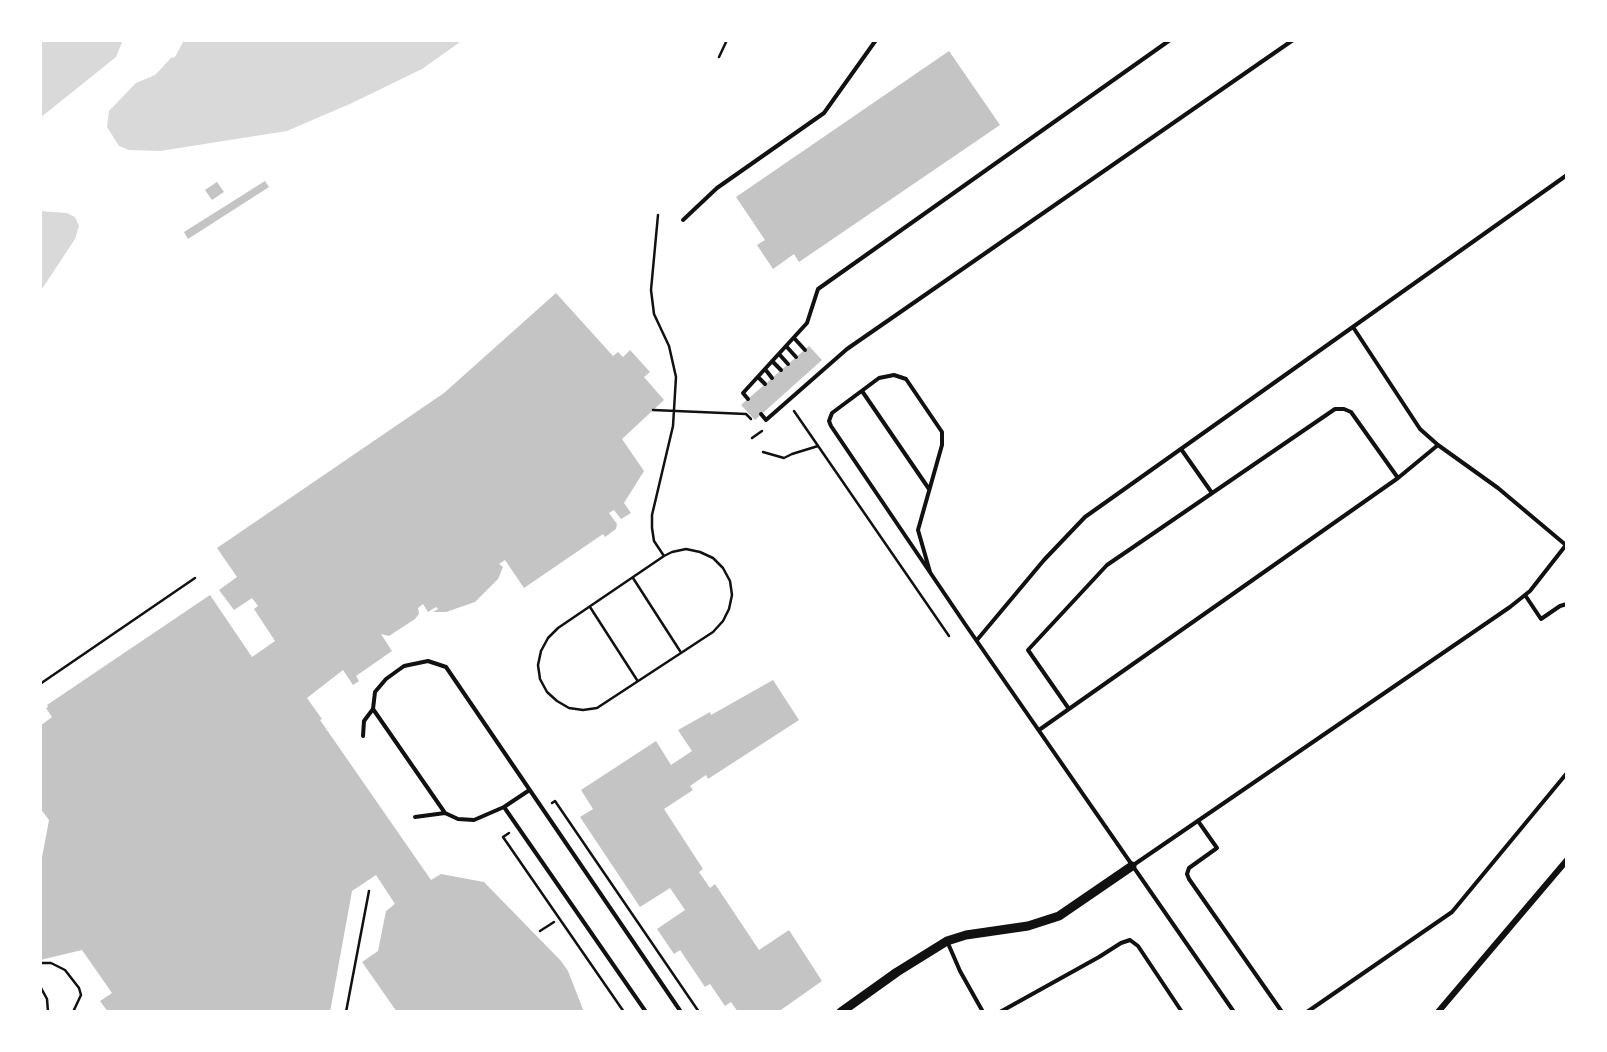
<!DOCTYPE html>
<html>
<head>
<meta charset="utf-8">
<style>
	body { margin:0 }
	#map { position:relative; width:1607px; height:1052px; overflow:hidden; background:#fff; font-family:Helvetica,sans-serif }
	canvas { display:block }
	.frame { position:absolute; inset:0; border:42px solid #fff; pointer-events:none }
</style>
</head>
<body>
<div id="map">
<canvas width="1607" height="1052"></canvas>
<div class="frame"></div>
</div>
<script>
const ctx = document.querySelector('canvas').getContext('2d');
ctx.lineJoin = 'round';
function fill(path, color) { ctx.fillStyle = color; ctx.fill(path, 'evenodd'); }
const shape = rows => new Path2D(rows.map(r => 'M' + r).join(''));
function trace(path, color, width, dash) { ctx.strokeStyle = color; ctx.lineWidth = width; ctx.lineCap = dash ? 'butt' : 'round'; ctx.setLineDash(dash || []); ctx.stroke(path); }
fill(shape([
	[40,40,123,40,116,57,40,118],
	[184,40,463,40,422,69,352,103,287,131,160,151,129,150,119,146,107,127,109,111,136,83,155,75,171,58,175,57],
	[40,211,67,213,75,217,79,226,75,239,40,292]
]), '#d9d9d9');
fill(shape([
	[949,51,1000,125,799,262,794,254,773,269,757,245,765,240,736,197],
	[265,181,269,187,188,239,184,232],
	[217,182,224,192,212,200,205,190],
	[556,293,613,356,618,352,623,357,630,350,650,372,644,377,664,400,622,439,644,471,624,503,631,513,621,519,614,510,609,513,617,524,616,529,605,537,603,534,524,588,505,560,499,564,503,567,498,579,475,602,446,612,433,612,438,609,436,607,428,612,423,604,418,608,419,614,415,619,389,636,381,634,392,651,356,676,359,681,353,685,343,670,307,698,322,719,320,720,431,880,441,874,484,882,561,961,568,971,584,1012,397,1012,362,962,378,951,386,911,395,904,376,875,352,891,330,1012,108,1012,100,1001,112,993,82,950,40,960,40,868,49,820,40,808,40,726,52,717,46,708,48,707,47,705,210,595,252,657,275,641,254,609,258,606,252,598,234,610,219,590,237,577,217,548,444,393],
	[809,346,822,360,755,420,741,405],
	[773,680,799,720,708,779,706,775,690,786,693,790,664,809,703,869,699,872,710,888,715,884,759,950,789,930,822,981,778,1012,738,1012,731,1002,725,1006,710,984,705,987,680,950,674,954,657,929,685,910,670,888,640,907,580,817,593,809,581,790,656,741,671,765,692,751,678,730,710,712,711,715]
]), '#c4c4c4');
trace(shape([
	[719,57,727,40],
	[658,215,651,290,654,314,669,346,676,377,673,426,652,515,652,528,654,541,664,556,558,628,548,638,541,651,538,665,540,679,547,692,557,701,569,708,583,710,597,708,713,632,723,621,729,609,732,595,730,581,723,568,713,558,700,552,686,549,672,552,664,556],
	[653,410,746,414,751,419],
	[794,411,949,636],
	[752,438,762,431],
	[763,452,784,458,792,454,818,446],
	[633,578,680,651],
	[590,607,637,680],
	[40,684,195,578],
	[552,803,555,801,699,1012],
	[509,833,503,837,624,1012],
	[540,931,554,922],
	[40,963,51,963,65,970,79,988,81,995,73,1012],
	[40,986,47,999,48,1012],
	[346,1012,369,891]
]), '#111', 2.5);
trace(shape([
	[683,220,717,188,824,113,876,40],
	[1353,327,1420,429,1438,445,1498,488,1567,546],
	[794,338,805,350],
	[786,346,796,357],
	[779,354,788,364],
	[772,361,781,370],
	[765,369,772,378],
	[758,377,765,384],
	[862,391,929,489],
	[748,399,743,393,807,323,818,289,1170,40],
	[761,414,766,420,847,349,1293,40],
	[1181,449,1212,493],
	[930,572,918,530,942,445,942,432,906,379,894,375,879,378,832,413,829,421,831,426,965,624,1234,1012],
	[1525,595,1541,619,1560,606,1567,604],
	[977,640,1044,560,1085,517,1567,175],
	[1069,709,1028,650,1107,565,1129,550,1335,409,1344,409,1351,412,1398,478],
	[1039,730,1398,478,1438,445],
	[363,736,364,721,373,709],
	[528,791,504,807,474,820,458,819,445,813,373,709,375,692,386,679,404,666,428,661,446,667,681,1012],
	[504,807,646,1012],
	[415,817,445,813],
	[1198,821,1217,848,1189,868,1187,874,1189,879,1282,1012],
	[1132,866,1510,607,1530,591,1566,545],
	[947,941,960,971,983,1012],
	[1000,1012,1099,957,1121,943,1130,940,1138,946,1182,1012],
	[1307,1012,1452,912,1567,773]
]), '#111', 4);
trace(shape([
	[1438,1012,1567,860]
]), '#111', 6);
trace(shape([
	[841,1012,897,972,947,941,966,935,1028,926,1059,916,1132,866]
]), '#111', 9);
</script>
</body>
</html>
